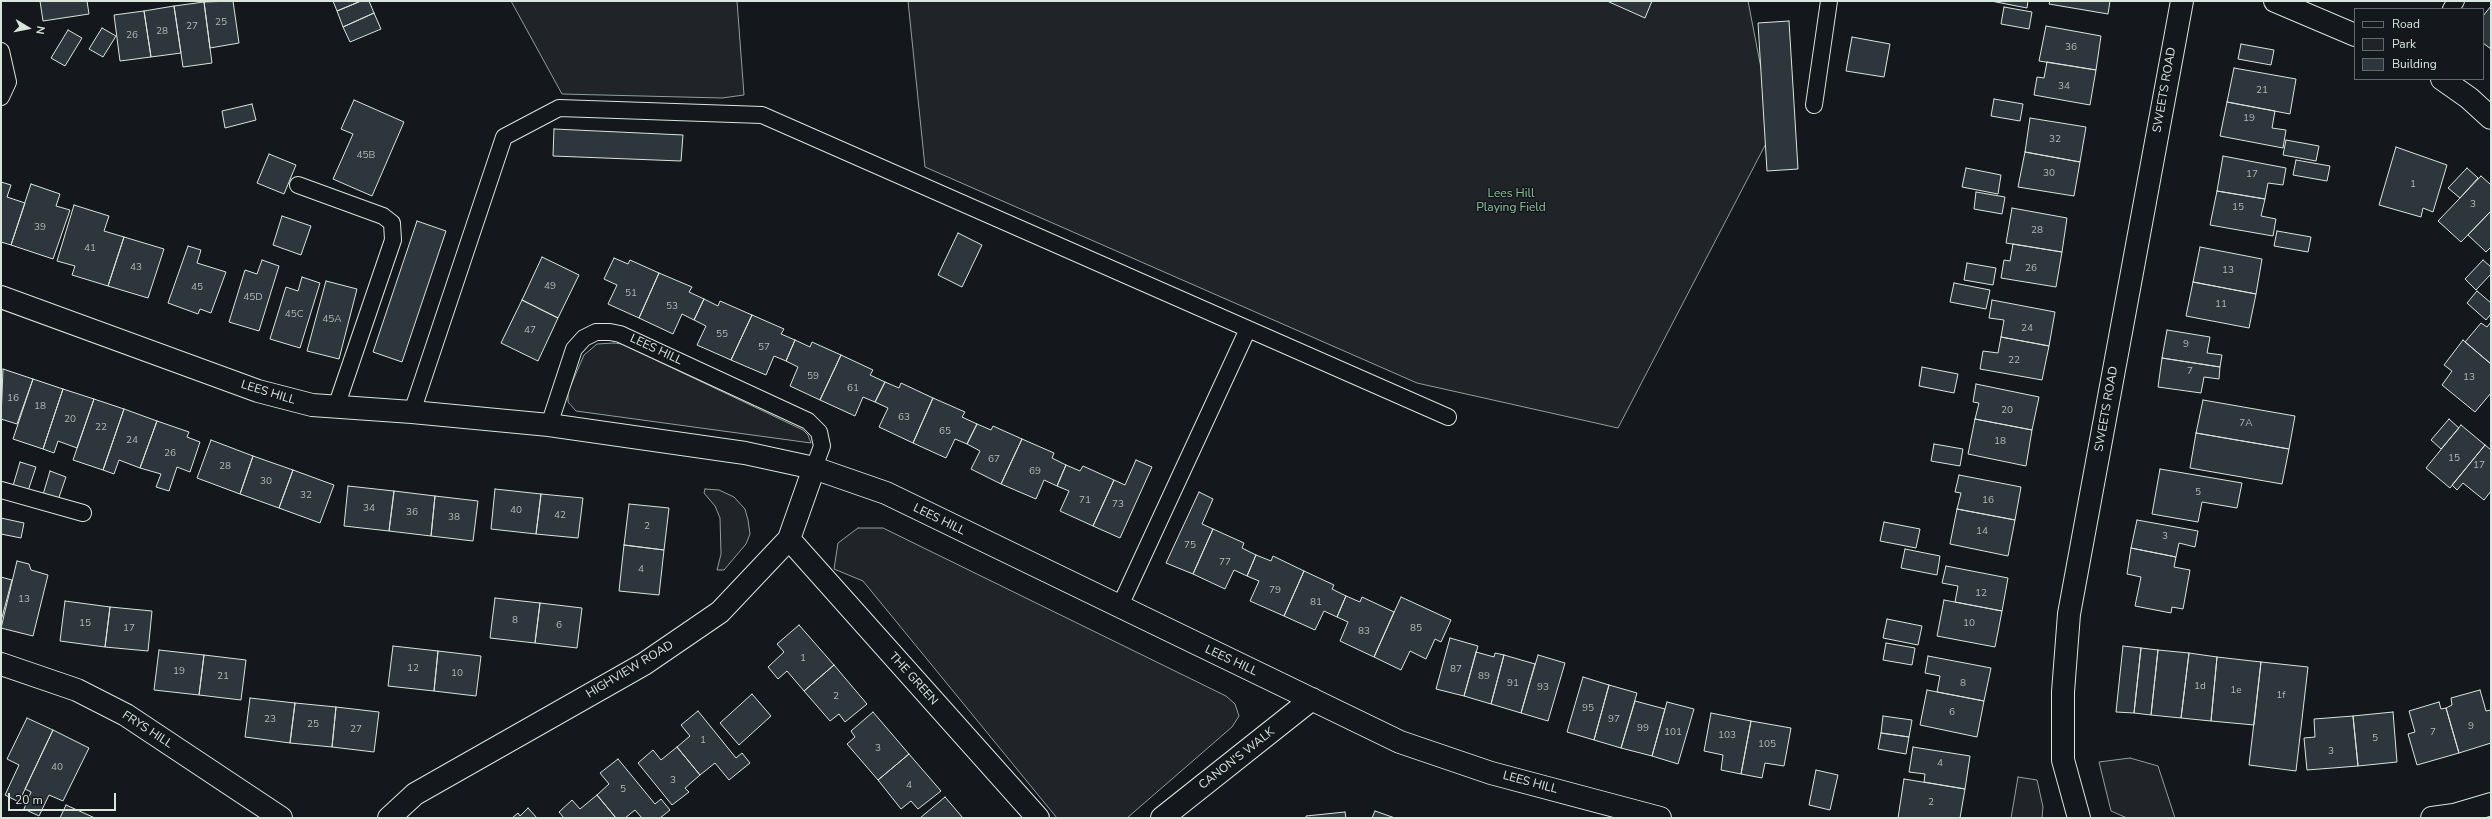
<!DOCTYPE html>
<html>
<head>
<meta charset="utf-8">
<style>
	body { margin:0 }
	#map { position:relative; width:2492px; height:819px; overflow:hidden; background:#14181c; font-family:"Nunito Sans",sans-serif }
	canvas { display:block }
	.frame { position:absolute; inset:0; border:2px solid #d8e6dc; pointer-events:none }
	.legend { position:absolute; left:2354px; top:8px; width:130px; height:72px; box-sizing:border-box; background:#14181c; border:1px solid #626a69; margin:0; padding:5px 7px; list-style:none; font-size:12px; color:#d8e6dc }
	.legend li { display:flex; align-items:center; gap:8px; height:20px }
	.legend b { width:20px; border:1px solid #626a69 }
	.north { position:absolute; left:8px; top:8px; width:40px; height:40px; -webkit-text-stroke:3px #14181c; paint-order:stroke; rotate:100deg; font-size:11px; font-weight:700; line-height:16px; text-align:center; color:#d8e6dc }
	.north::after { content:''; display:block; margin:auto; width:14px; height:18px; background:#d8e6dc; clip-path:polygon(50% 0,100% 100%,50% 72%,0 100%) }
	.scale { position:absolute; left:8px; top:793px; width:108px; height:18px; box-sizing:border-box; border:2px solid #d8e6dc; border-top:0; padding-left:5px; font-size:12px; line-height:14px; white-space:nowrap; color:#d8e6dc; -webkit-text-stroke:3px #14181c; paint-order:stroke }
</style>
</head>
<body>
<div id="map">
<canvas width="2492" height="819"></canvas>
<div class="frame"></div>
<ul class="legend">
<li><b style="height:5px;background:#14181c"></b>Road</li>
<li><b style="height:11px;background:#202428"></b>Park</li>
<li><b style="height:11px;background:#2c363c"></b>Building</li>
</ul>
<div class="north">N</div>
<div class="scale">20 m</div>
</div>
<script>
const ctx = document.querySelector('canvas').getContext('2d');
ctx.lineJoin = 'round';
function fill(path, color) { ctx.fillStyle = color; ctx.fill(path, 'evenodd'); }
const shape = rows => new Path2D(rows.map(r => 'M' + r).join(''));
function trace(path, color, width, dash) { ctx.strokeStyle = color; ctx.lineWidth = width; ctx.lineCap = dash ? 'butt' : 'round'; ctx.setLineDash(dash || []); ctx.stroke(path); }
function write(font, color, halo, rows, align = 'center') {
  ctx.font = font + ' "Nunito Sans",sans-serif'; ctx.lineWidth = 3; ctx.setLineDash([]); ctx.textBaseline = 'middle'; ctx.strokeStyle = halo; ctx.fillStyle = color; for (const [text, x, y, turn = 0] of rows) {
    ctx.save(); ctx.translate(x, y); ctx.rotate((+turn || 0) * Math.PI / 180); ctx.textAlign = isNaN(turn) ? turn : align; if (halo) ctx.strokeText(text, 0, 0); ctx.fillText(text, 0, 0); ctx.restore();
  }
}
const green = shape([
	[511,1,737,1,744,95,722,98,562,94,511,1],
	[908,1,1748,1,1773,130,1618,428,1417,383,925,167,908,1],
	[614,343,622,344,803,430,808,435,811,443,576,411,568,402,568,392,584,355,597,344,614,343],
	[705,489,719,490,734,497,745,509,748,520,750,534,746,544,724,570,717,570,721,554,720,518,715,506,704,493,705,489],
	[858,528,883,528,1226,696,1235,704,1239,716,1232,727,1127,818,1057,818,863,581,834,569,838,543,858,528],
	[2130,758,2158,766,2175,818,2127,818,2111,811,2099,762,2130,758],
	[2018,777,2037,780,2043,807,2042,818,2011,818,2018,777]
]);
fill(green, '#202428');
trace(green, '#939e99', 1);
const building = shape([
	[40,1,87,1,89,14,43,21,40,1],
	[233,1,239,43,210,48,204,2,233,1],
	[333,1,361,1,337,11,333,1],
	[361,1,369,1,374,13,343,27,337,11,361,1],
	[1607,1,1652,1,1645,18,1607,1],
	[1991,1,2028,1,2027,8,1991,1],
	[2050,1,2110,1,2108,14,2049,4,2050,1],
	[204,2,212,63,183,67,174,6,204,2],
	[174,6,181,53,151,57,144,11,174,6],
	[2491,6,2491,49,2483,43,2483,16,2491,6],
	[2004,7,2032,12,2029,29,2001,24,2004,7],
	[144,11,151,57,120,61,114,15,144,11],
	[374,13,381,29,350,42,343,27,374,13],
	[1789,21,1798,169,1767,171,1758,23,1789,21],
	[2046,26,2101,36,2096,70,2039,61,2046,26],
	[102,28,116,36,103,57,89,49,102,28],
	[68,30,82,38,65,66,51,58,68,30],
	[1852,37,1890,44,1884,77,1846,71,1852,37],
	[2241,44,2274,50,2271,65,2238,59,2241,44],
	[2047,62,2096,70,2090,105,2034,95,2037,77,2044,78,2047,62],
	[2234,68,2296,79,2290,114,2227,102,2234,68],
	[1994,99,2023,104,2020,121,1991,116,1994,99],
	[354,100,404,122,372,196,333,179,353,134,341,129,354,100],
	[2227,102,2275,111,2272,128,2286,130,2283,148,2220,136,2227,102],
	[252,104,256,120,225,128,222,111,252,104],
	[2030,118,2086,127,2080,162,2025,152,2030,118],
	[554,129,683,135,681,161,553,156,554,129],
	[2286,140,2319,146,2316,161,2283,155,2286,140],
	[2396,147,2447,165,2433,212,2423,208,2421,217,2379,205,2396,147],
	[2025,152,2080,162,2074,196,2018,187,2025,152],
	[269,154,296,165,284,194,257,183,269,154],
	[2223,156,2286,168,2283,185,2268,183,2265,199,2217,191,2223,156],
	[2296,160,2330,166,2327,181,2293,175,2296,160],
	[1966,168,2001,175,1998,194,1962,187,1966,168],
	[2467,168,2478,178,2460,198,2448,188,2467,168],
	[2481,176,2491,185,2491,211,2461,242,2438,221,2481,176],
	[1,182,11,185,7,197,25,203,11,245,1,242,1,182],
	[31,184,60,194,56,206,70,210,53,259,11,245,31,184],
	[2217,191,2265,199,2261,216,2276,219,2273,236,2210,225,2217,191],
	[1976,192,2005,197,2002,214,1974,209,1976,192],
	[74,205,109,216,104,231,124,237,108,286,72,275,75,266,57,261,74,205],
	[2012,208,2067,218,2062,252,2006,243,2012,208],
	[2491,211,2491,247,2486,252,2468,235,2491,211],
	[282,216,311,226,301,255,273,245,282,216],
	[417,221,446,231,402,362,373,352,417,221],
	[2277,231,2311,237,2308,252,2274,246,2277,231],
	[958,233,982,245,962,287,938,275,958,233],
	[124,237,164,249,148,298,108,286,124,237],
	[2013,244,2062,252,2056,287,2001,278,2004,260,2010,261,2013,244],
	[188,246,201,250,197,263,226,272,211,313,200,309,198,314,168,303,188,246],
	[2200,247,2262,259,2256,294,2193,282,2200,247],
	[542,257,579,275,558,318,522,300,542,257],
	[614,258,628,264,630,260,659,273,639,318,608,304,617,285,604,279,614,258],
	[262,260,279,266,259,331,229,322,245,270,257,274,262,260],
	[2483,260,2491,267,2491,274,2476,290,2465,279,2483,260],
	[1967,263,1996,268,1993,285,1964,280,1967,263],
	[659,273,692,287,689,292,704,299,694,320,682,314,673,334,639,318,659,273],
	[302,277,320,283,300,348,270,339,286,287,298,291,302,277],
	[326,281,357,289,339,359,307,351,326,281],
	[2193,282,2256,294,2249,328,2186,316,2193,282],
	[1954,283,1990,290,1986,309,1950,302,1954,283],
	[2477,291,2491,303,2491,314,2486,320,2467,303,2477,291],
	[704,299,718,306,720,301,752,315,731,360,697,345,706,326,694,320,704,299],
	[522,300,558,318,538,361,501,343,522,300],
	[1992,300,2055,312,2049,346,2001,337,2004,320,1989,318,1992,300],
	[752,315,784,329,781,334,795,340,786,361,774,356,766,375,731,360,752,315],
	[2491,322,2491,364,2465,342,2481,323,2487,327,2491,322],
	[2167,330,2210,337,2207,353,2222,355,2220,367,2162,358,2167,330],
	[2001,337,2049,346,2042,380,1980,369,1983,351,1998,353,2001,337],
	[795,340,810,347,812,342,841,355,820,400,790,386,798,367,786,361,795,340],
	[2463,340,2491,364,2491,393,2475,412,2442,385,2452,371,2444,365,2463,340],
	[841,355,873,370,870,375,885,382,875,402,863,397,855,416,820,400,841,355],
	[2162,358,2220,367,2219,379,2204,377,2201,393,2158,387,2162,358],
	[1922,367,1958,374,1954,393,1919,386,1922,367],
	[3,369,33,379,17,424,1,419,3,369],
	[33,379,63,389,43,449,13,439,33,379],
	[885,382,899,388,901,383,933,398,913,443,879,427,888,408,875,402,885,382],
	[1976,384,2039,397,2032,430,1975,419,1979,403,1973,402,1976,384],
	[63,389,94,399,77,448,58,441,54,453,43,449,63,389],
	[933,398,965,412,962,417,977,424,967,444,955,439,946,458,913,443,933,398],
	[94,399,124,409,103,470,73,460,94,399],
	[2203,400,2295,416,2289,449,2196,433,2203,400],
	[124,409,157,421,140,468,119,460,114,474,103,470,124,409],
	[1975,419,2032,430,2026,466,1968,454,1975,419],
	[2449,419,2459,428,2441,449,2431,440,2449,419],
	[157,421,189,432,187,437,200,442,190,472,177,467,169,491,156,487,161,474,140,468,157,421],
	[977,424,991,430,993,426,1022,439,1001,484,971,469,980,451,967,444,977,424],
	[2461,425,2485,445,2450,488,2426,468,2461,425],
	[2196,433,2289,449,2282,484,2190,468,2196,433],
	[1022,439,1054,453,1052,458,1066,465,1057,486,1044,480,1036,499,1001,484,1022,439],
	[211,440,253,456,240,494,197,478,211,440],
	[1934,444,1963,449,1960,466,1931,461,1934,444],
	[2485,445,2491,450,2491,491,2484,500,2463,483,2457,490,2452,485,2485,445],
	[253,456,293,470,279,508,240,494,253,456],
	[1136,460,1152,467,1120,538,1093,526,1114,480,1125,485,1136,460],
	[20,462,36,467,27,494,12,489,20,462],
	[1066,465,1080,471,1083,466,1114,480,1093,526,1060,511,1069,491,1057,486,1066,465],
	[2160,469,2242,483,2237,508,2202,502,2198,522,2152,514,2160,469],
	[293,470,334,485,320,523,279,508,293,470],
	[50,471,66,477,57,503,42,498,50,471],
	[1959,475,2021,487,2015,520,1957,509,1961,493,1955,492,1959,475],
	[348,486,394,491,389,531,344,526,348,486],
	[495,489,541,494,536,534,491,529,495,489],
	[394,491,435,496,431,536,389,531,394,491],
	[1199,492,1213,499,1202,524,1213,529,1193,574,1166,563,1199,492],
	[541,494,583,498,578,538,536,534,541,494],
	[435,496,478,501,473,541,431,536,435,496],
	[629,504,669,508,664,550,624,545,629,504],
	[1957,509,2015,520,2008,556,1950,544,1957,509],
	[1,518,24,523,21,538,1,534,1,518],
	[2137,520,2198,531,2195,547,2179,543,2176,557,2131,548,2137,520],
	[1884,522,1920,529,1916,548,1880,541,1884,522],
	[1213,529,1244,543,1242,548,1256,555,1247,576,1234,570,1225,589,1193,574,1213,529],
	[624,545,664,550,659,595,619,591,624,545],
	[2131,548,2176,557,2174,567,2190,570,2183,609,2172,607,2171,613,2135,606,2141,577,2127,574,2131,548],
	[1905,549,1940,556,1937,575,1901,568,1905,549],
	[1256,555,1271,561,1273,556,1304,571,1284,616,1250,601,1259,581,1247,576,1256,555],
	[17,561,29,564,31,570,48,575,33,636,1,628,17,561],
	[1946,566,2008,578,2002,611,1955,602,1958,586,1942,583,1946,566],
	[1304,571,1334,585,1332,589,1346,596,1337,617,1324,611,1315,630,1284,616,1304,571],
	[1,577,12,580,1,621,1,577],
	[1346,596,1360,602,1362,597,1394,612,1374,657,1340,641,1348,622,1337,617,1346,596],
	[1401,597,1451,620,1441,642,1435,639,1426,659,1410,651,1401,670,1374,657,1401,597],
	[495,598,540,603,535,643,490,638,495,598],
	[1944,600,2002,611,1995,647,1937,636,1944,600],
	[65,601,110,607,105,647,60,641,65,601],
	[540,603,582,608,577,648,535,643,540,603],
	[110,607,152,611,148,651,105,647,110,607],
	[1887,619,1922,626,1918,645,1883,638,1887,619],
	[799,625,834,665,804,691,787,671,778,679,768,667,784,652,777,644,799,625],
	[1450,638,1478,646,1464,696,1436,689,1450,638],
	[1886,643,1915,648,1912,665,1883,660,1886,643],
	[393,646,438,651,434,691,388,686,393,646],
	[2123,646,2141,648,2134,713,2116,712,2123,646],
	[2141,648,2158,650,2151,715,2134,713,2141,648],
	[159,650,204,655,199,695,154,690,159,650],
	[2158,650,2189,653,2181,718,2151,715,2158,650],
	[438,651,481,656,476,696,434,691,438,651],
	[1476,652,1494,657,1495,653,1504,655,1491,704,1464,696,1476,652],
	[2189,653,2217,657,2211,721,2181,718,2189,653],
	[204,655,246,660,241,700,199,695,204,655],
	[1504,655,1535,664,1521,713,1491,704,1504,655],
	[1538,655,1565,663,1548,721,1521,713,1538,655],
	[1928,656,1991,668,1984,701,1937,692,1940,676,1925,673,1928,656],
	[2217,657,2261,662,2254,725,2211,721,2217,657],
	[2261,662,2308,667,2296,771,2249,765,2261,662],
	[834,665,867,704,845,722,839,714,830,721,804,691,834,665],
	[1583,677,1609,685,1594,740,1567,732,1583,677],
	[1609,685,1637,693,1621,748,1594,740,1609,685],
	[1927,690,1984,701,1977,737,1920,725,1927,690],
	[2480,690,2486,711,2491,710,2491,743,2459,753,2446,708,2452,705,2451,698,2480,690],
	[752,694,771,716,739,745,720,723,752,694],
	[250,698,295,703,290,743,245,737,250,698],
	[1635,701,1665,709,1652,756,1621,748,1635,701],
	[1667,702,1694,709,1678,764,1652,756,1667,702],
	[2439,702,2441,709,2446,708,2459,753,2417,765,2408,734,2415,732,2409,711,2439,702],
	[295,703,336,707,332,747,290,743,295,703],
	[336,707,379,712,374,752,332,747,336,707],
	[698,711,736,758,742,753,750,763,729,780,715,763,700,775,677,747,690,736,681,725,698,711],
	[873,712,909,754,878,780,847,744,855,737,851,731,873,712],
	[2393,712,2397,762,2358,766,2353,716,2393,712],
	[1711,713,1751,721,1741,774,1721,770,1723,755,1704,751,1711,713],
	[1883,716,1912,720,1909,737,1881,733,1883,716],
	[2353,716,2358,766,2307,770,2304,738,2315,737,2314,719,2353,716],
	[27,718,53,730,19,802,5,795,19,765,7,759,27,718],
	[1751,721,1791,728,1784,766,1765,763,1762,778,1741,774,1751,721],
	[53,730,89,748,63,801,49,795,39,816,24,809,31,792,25,789,53,730],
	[1881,733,1909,737,1906,754,1878,749,1881,733],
	[677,747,700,775,685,788,689,792,672,805,638,763,653,750,661,760,677,747],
	[1913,747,1970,756,1965,789,1924,782,1925,774,1909,772,1913,747],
	[909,754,941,791,918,809,911,801,901,809,878,780,909,754],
	[618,759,655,804,661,799,670,810,660,818,642,818,635,810,625,818,616,818,597,795,609,784,600,773,618,759],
	[1816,770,1838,775,1830,810,1809,805,1816,770],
	[1904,779,1965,789,1960,818,1898,818,1904,779],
	[597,795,616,818,564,818,559,812,572,800,580,809,597,795],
	[945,797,963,818,920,818,945,797],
	[66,805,95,818,60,818,66,805],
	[528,808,537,818,512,818,518,813,520,816,528,808],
	[1375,811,1395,818,1372,818,1375,811],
	[1345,812,1346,818,1306,818,1306,816,1345,812]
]);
fill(building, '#2c363c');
trace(building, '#d8e6dc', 1);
const service = shape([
	[2451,9,2456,1],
	[1,51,8,82,1,97],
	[1814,105,1829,1],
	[298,185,383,216,392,223,393,240,336,407],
	[412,412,504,137,559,108,762,115,1448,417],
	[549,425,574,349,584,338,596,332,610,332,620,334,808,421,819,432,822,446,814,468],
	[1,490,83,513],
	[1119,608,1248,329]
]);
const minor = shape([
	[2275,1,2355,35],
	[2442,79,2469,98,2491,118],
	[1,297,258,391,312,405,412,412,549,425,745,453,814,468,886,493,1400,742,1491,773,1660,818],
	[789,539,1038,818],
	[1,664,77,690,126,715,281,818],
	[389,818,415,794,644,664,720,612,789,539,814,468],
	[1162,818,1312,699],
	[2079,818,2063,760,2063,692,2069,614,2182,1],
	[2432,818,2454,815,2491,804]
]);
trace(service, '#d8e6dc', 18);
trace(minor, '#d8e6dc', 24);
trace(service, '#14181c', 16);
trace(minor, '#14181c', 22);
write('10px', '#adbab4', null, [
	["25",221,23],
	["27",192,27],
	["28",162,32],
	["26",132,36],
	["36",2071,48],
	["34",2064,87],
	["21",2262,91],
	["19",2249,119],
	["32",2055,140],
	["45B",366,156],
	["30",2049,174],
	["17",2252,175],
	["1",2413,185],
	["3",2473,205],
	["15",2238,208],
	["39",40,228],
	["28",2037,231],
	["41",90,249],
	["43",136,268],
	["26",2031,269],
	["13",2228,271],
	["49",550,287],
	["45",197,288],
	["51",631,294],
	["45D",253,298],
	["11",2221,305],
	["53",672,307],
	["45C",294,315],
	["45A",332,320],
	["24",2027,329],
	["47",530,331],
	["55",722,335],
	["9",2186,345],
	["57",764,348],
	["22",2014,361],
	["7",2190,372],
	["59",813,377],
	["13",2469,378],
	["61",853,389],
	["16",13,399],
	["18",40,407],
	["20",2007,411],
	["63",904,418],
	["20",70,420],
	["7A",2246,424],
	["22",101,428],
	["65",945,432],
	["24",132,441],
	["18",2000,442],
	["26",170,454],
	["15",2454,459],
	["67",994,460],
	["17",2479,466],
	["28",225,467],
	["69",1035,472],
	["30",266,482],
	["5",2198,493],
	["32",306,496],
	["71",1085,501],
	["16",1988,501],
	["73",1118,505],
	["34",369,509],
	["40",516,511],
	["36",412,513],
	["42",560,516],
	["38",454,518],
	["2",647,527],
	["14",1982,532],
	["3",2165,537],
	["75",1190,546],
	["77",1225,563],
	["4",641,570],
	["79",1275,591],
	["12",1981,594],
	["13",24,600],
	["81",1316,603],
	["8",515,621],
	["15",85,624],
	["10",1969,624],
	["6",559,626],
	["17",129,629],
	["85",1416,629],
	["83",1364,632],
	["1",803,659],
	["12",413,669],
	["87",1456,670],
	["19",179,672],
	["10",457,674],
	["21",223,677],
	["89",1484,677],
	["91",1513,684],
	["8",1963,684],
	["1d",2200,687],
	["93",1543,688],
	["1e",2236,691],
	["1f",2281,696],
	["2",836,697],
	["95",1588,709],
	["6",1952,713],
	["23",270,720],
	["97",1614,720],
	["25",313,725],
	["9",2471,727],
	["99",1643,729],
	["27",356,730],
	["101",1673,733],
	["7",2433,733],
	["103",1727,736],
	["5",2375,739],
	["1",703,741],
	["105",1767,745],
	["3",878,749],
	["3",2331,752],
	["4",1940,764],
	["40",57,768],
	["3",673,781],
	["4",909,786],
	["5",623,790],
	["2",1931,803]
]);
write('12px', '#d8e6dc', '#14181c', [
	["SWEETS ROAD",2165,90,-80],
	["LEES HILL",656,350,25],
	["LEES HILL",268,393,17],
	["SWEETS ROAD",2107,409,-80],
	["LEES HILL",939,520,26],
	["LEES HILL",1231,661,25],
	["HIGHVIEW ROAD",630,670,-31],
	["THE GREEN",913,679,48],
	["FRYS HILL",147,730,33],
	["CANON'S WALK",1237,759,-38],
	["LEES HILL",1530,783,15]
]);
write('12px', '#8ac095', '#14181c', [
	["Lees Hill",1511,194],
	["Playing Field",1511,208]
]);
</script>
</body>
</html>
